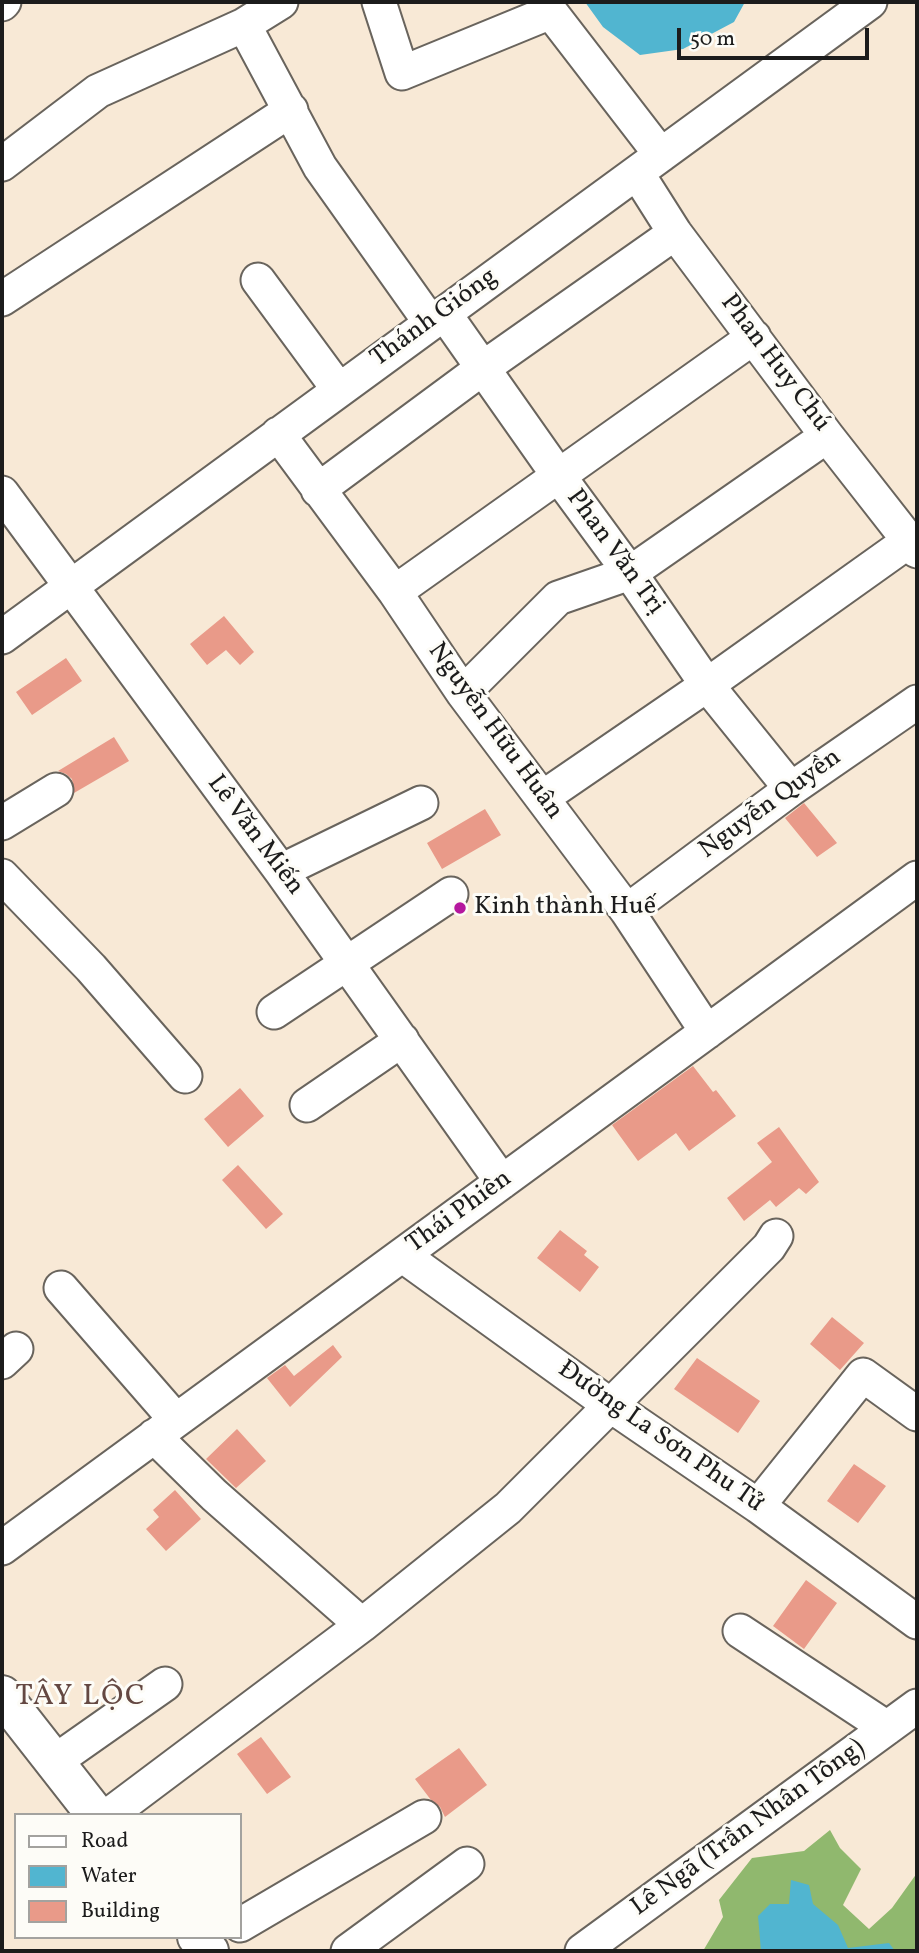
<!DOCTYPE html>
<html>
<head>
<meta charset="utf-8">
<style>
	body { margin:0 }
	#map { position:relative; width:919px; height:1953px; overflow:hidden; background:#f8e9d6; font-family:Vollkorn,serif }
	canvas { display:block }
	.frame { position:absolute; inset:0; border:4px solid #1c1c1c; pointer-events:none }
	.legend { position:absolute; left:14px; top:1813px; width:228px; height:126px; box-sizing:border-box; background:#fdfcf7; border:2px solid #a3a29f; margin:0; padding:9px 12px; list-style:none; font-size:21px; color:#1c1c1c }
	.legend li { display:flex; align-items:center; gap:14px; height:35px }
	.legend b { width:35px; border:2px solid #a3a29f }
	.scale { position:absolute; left:677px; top:28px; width:192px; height:32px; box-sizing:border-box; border:4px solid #1c1c1c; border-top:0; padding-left:9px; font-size:21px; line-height:24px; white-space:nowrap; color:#1c1c1c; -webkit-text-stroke:5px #fdfcf7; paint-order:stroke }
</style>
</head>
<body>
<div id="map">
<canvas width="919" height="1953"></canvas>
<div class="frame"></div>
<ul class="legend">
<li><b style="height:9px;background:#fff"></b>Road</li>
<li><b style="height:19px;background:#51b5d0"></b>Water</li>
<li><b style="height:19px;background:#e99a89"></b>Building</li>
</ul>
<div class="scale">50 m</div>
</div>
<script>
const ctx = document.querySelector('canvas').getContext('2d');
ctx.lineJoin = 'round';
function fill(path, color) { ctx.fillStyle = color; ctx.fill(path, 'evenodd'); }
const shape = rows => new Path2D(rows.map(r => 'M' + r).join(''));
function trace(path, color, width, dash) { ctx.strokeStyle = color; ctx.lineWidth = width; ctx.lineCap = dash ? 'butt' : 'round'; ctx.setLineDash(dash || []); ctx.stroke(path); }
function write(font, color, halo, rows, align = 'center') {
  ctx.font = font + ' Vollkorn,serif'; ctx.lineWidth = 6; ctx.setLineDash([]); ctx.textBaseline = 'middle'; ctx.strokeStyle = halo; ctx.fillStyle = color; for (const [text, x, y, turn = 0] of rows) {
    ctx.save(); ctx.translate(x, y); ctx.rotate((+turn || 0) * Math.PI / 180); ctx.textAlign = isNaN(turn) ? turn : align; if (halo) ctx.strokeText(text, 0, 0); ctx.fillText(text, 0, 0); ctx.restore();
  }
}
fill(shape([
	[830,1830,840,1848,861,1869,843,1905,869,1929,892,1908,917,1873,917,1951,703,1951,723,1917,719,1900,752,1858,804,1851]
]), '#90b86e');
fill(shape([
	[585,2,745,2,734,22,683,49,640,55,603,27],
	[791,1880,809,1885,813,1904,838,1925,848,1948,889,1943,895,1951,761,1951,758,1916,770,1904,789,1904]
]), '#51b5d0');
fill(shape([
	[224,616,254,652,240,665,226,650,207,665,190,644],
	[66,658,82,681,32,715,16,692],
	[114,737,129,761,74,793,72,779,66,774,58,771],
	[804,803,837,843,817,857,785,818],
	[485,809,501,835,442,869,427,843],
	[693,1066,713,1092,716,1090,736,1116,689,1151,676,1133,638,1161,612,1125],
	[240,1088,264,1116,228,1147,204,1119],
	[779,1127,819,1182,806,1194,799,1188,776,1207,770,1200,744,1221,727,1198,772,1162,757,1143],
	[238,1165,283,1214,266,1229,222,1180],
	[560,1230,587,1251,584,1255,599,1267,580,1292,537,1258],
	[832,1317,864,1343,840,1370,810,1344],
	[333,1345,342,1357,290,1407,267,1378,285,1365,294,1376],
	[697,1358,760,1401,738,1433,674,1389],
	[237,1429,266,1461,236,1488,206,1459],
	[854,1464,886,1486,858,1523,827,1501],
	[175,1490,201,1519,166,1551,146,1529,159,1517,153,1510],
	[806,1580,837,1603,804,1649,773,1626],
	[261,1737,291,1777,267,1794,237,1754],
	[459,1748,487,1785,445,1817,440,1807,431,1800,415,1779]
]), '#e99a89');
const minor = shape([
	[379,2,402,73,551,12],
	[543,2,661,155],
	[2,4,4,2],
	[244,25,320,167,430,322],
	[2,164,98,91,244,25,281,2],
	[637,173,675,233,827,436,917,551],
	[258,280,339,390],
	[2,299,291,110],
	[444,313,558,475,630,573,707,685,791,789],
	[278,434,395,592,463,693,627,911,707,1032],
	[318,490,483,368,675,233],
	[2,493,281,871,502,1182],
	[395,592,754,337],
	[2,637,870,2],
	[463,693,558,598,630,573,827,436],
	[542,798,707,685,909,541],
	[2,823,56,790],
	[281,871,421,803],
	[2,876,91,968,185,1076],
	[627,911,791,789,917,702],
	[274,1012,451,894],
	[307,1105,402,1040],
	[402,1255,610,1405,758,1506,917,1622],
	[61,1288,176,1420],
	[2,1362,16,1349],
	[154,1436,214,1495,362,1625],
	[758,1506,863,1375,917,1414],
	[2,1548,917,878],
	[740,1631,887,1728],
	[54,1762,165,1684],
	[109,1815,362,1625,508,1508,769,1247,776,1236],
	[240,1925,424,1817],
	[348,1951,467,1864],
	[582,1951,917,1706]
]);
const major = shape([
	[2,1695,96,1815],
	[197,1937,209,1951]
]);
trace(minor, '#69645d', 37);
trace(major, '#69645d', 42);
trace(minor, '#fff', 33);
trace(major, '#fff', 38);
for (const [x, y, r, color] of [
	[460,908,7,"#b5179e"]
]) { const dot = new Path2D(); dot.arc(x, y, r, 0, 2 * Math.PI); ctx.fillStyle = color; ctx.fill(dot); trace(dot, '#fdfcf7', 2.5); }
write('26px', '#1c1c1c', '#fdfcf7', [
	["Thánh Gióng",435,319,-36],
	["Phan Huy Chú",774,364,53],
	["Phan Văn Trị",614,553,54],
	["Nguyễn Hữu Huân",494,732,54],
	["Nguyễn Quyền",771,805,-36],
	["Lê Văn Miến",254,836,53],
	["Thái Phiên",460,1213,-36],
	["Đường La Sơn Phu Tử",660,1438,35],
	["Lê Ngã (Trần Nhân Tông)",749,1829,-36]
]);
write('26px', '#1c1c1c', '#fdfcf7', [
	["Kinh thành Huế",474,908]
], 'left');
ctx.letterSpacing = '2px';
write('30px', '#644842', '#fdfcf7', [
	["TÂY LỘC",81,1698]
]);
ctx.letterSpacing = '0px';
</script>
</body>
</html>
